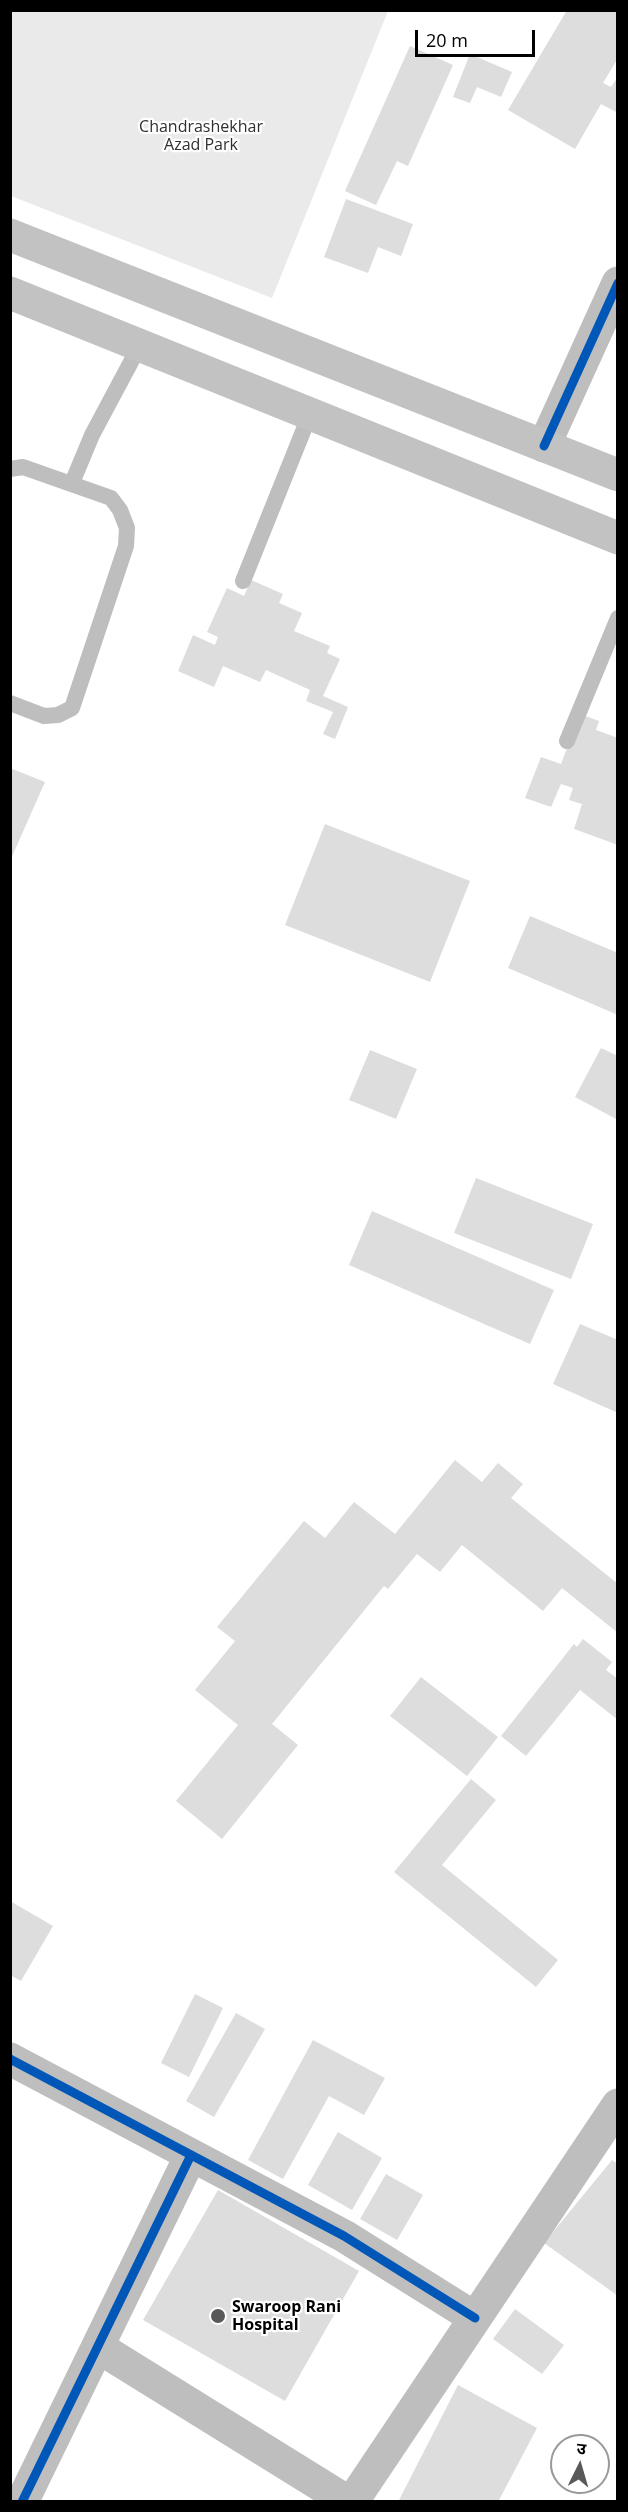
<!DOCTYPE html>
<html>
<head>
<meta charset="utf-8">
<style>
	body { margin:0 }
	#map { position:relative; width:628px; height:2512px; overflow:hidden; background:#fff; font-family:"Open Sans","Noto Sans Devanagari",sans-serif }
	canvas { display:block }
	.frame { position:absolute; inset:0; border:12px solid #000; pointer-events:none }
	.north { position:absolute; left:550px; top:2434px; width:60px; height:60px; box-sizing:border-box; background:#fff; border:2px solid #999; border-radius:50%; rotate:5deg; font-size:16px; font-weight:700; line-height:24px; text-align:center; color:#000 }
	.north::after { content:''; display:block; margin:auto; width:21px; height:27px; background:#595959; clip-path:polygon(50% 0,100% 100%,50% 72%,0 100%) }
	.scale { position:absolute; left:415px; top:30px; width:120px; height:27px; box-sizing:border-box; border:3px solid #000; border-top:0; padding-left:8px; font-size:18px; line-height:21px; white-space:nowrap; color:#000; -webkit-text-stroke:4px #fff; paint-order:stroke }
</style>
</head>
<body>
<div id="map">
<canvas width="628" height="2512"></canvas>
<div class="frame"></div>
<div class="north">उ</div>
<div class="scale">20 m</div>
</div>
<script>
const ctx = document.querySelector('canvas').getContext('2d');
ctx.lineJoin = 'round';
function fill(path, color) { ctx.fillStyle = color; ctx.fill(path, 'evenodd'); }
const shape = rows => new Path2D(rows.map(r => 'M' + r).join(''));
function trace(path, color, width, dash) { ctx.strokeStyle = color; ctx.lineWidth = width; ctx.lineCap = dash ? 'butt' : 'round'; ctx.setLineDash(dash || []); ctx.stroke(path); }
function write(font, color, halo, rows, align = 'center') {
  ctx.font = font + ' "Open Sans",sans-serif'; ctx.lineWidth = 4.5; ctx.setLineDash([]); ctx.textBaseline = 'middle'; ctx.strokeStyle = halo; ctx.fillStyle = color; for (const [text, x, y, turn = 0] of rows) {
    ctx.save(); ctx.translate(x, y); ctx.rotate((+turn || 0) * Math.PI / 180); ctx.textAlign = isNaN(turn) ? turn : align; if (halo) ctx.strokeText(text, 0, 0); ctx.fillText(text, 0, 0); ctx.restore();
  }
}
fill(shape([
	[10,11,388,11,272,298,11,196]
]), '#eaeaea');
fill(shape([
	[567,10,618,10,618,58,603,83,611,87,618,77,618,113,601,104,575,149,508,110],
	[410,46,453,65,408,166,397,161,376,205,345,191],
	[470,54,512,72,501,97,477,87,470,103,453,97],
	[346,199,413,224,401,256,378,247,368,273,324,257],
	[251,580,283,594,279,603,302,613,294,631,330,646,327,653,340,659,323,696,348,707,335,739,323,734,333,712,306,701,310,690,266,670,260,682,223,666,214,687,178,671,193,635,215,645,218,637,207,632,227,588,244,596],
	[580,714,599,721,596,730,618,738,618,845,574,829,582,804,569,800,573,788,561,784,551,807,525,798,541,757,561,764],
	[10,768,45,782,10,861],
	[325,824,470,881,430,982,285,925],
	[530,916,618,953,618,1015,508,968],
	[601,1048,618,1056,618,1120,575,1097],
	[370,1050,417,1069,396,1119,349,1100],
	[476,1178,593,1224,571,1279,454,1233],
	[372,1211,554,1290,530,1344,349,1265],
	[580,1324,618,1340,618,1413,553,1384],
	[455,1460,482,1482,498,1463,523,1484,511,1498,618,1584,618,1633,562,1588,543,1611,462,1545,440,1572,417,1554,388,1589,384,1586,272,1724,298,1745,222,1839,176,1801,238,1725,195,1690,235,1641,217,1627,304,1521,325,1538,354,1502,395,1534],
	[583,1639,612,1662,606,1670,618,1679,618,1720,580,1690,526,1756,501,1736,574,1644,577,1647],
	[421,1677,498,1737,467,1776,390,1716],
	[471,1779,496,1800,442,1865,558,1960,536,1987,394,1872],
	[10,1901,53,1926,21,1981,10,1975],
	[195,1994,223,2008,189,2077,161,2063],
	[236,2013,265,2029,214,2117,186,2101],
	[313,2040,385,2078,364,2115,329,2096,283,2179,248,2160],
	[338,2132,382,2158,352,2210,308,2185],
	[612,2160,618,2164,618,2296,544,2243],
	[386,2174,423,2195,397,2240,360,2219],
	[218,2190,359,2271,285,2401,143,2320],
	[515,2309,564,2345,542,2374,493,2339],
	[458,2385,537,2428,498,2502,398,2502]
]), '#ddd');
trace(shape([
	[10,469,23,467,111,498,120,510,127,528,126,546,72,708,58,715,44,716,10,703],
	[72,483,92,435,140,345],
	[243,581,310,414],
	[567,741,618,618]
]), '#bebebe', 16);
trace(shape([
	[544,446,618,283],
	[10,2059,344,2236,475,2318],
	[98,2347,348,2502],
	[22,2502,191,2155],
	[352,2502,618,2105]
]), '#bebebe', 33);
trace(shape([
	[10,235,618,475],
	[10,293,618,538]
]), '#c2c2c2', 33);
trace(shape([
	[544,446,618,283],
	[10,2059,344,2236,475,2318],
	[22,2502,191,2155]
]), '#0057b8', 9);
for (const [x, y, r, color] of [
	[218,2316,8,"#595959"]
]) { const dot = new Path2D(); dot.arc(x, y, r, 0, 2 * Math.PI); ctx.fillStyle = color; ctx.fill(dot); trace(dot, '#fff', 2); }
write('16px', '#303030', '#fff', [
	["Chandrashekhar",201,127],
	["Azad Park",201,145]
]);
write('bold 16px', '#000', '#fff', [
	["Swaroop Rani",232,2307],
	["Hospital",232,2325]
], 'left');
</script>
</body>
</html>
